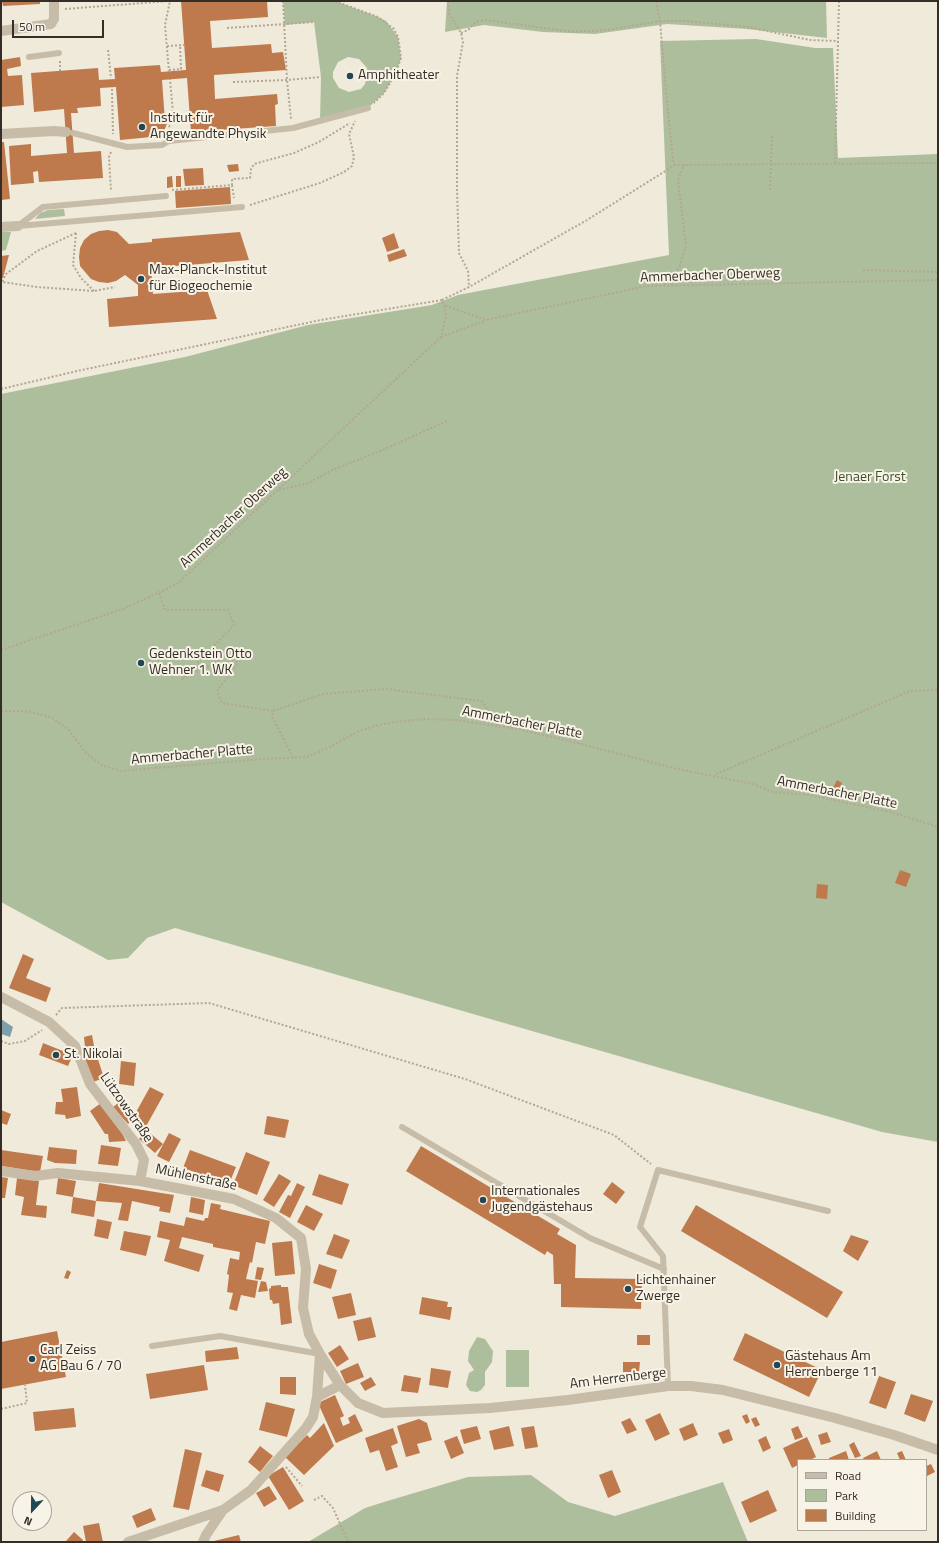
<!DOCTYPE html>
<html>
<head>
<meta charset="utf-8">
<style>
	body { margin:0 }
	#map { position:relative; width:939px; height:1543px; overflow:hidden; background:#f0eadb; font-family:"Titillium Web",sans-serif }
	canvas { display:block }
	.frame { position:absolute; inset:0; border:2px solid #352e28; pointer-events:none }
	.legend { position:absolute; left:797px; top:1459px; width:130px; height:72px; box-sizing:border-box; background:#f8f3e7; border:1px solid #aaa49b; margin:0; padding:5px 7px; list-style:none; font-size:12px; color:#352e28 }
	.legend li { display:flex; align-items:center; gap:8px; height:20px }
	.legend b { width:20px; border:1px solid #aaa49b }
	.north { position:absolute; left:12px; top:1491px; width:40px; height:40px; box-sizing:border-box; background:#f8f3e7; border:1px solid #aaa49b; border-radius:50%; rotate:202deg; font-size:11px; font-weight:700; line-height:16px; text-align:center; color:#352e28 }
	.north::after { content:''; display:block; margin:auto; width:14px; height:18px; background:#204753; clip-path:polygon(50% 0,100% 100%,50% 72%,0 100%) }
	.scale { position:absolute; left:12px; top:20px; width:92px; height:18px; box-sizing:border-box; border:2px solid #352e28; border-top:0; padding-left:5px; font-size:12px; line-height:14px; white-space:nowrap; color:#352e28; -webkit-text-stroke:3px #f8f3e7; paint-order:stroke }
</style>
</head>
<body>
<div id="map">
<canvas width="939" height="1543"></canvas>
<div class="frame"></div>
<ul class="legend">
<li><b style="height:5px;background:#c7bca8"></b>Road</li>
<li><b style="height:11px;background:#adbe9c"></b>Park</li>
<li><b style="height:11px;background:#be7a4c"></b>Building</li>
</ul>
<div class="north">N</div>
<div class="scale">50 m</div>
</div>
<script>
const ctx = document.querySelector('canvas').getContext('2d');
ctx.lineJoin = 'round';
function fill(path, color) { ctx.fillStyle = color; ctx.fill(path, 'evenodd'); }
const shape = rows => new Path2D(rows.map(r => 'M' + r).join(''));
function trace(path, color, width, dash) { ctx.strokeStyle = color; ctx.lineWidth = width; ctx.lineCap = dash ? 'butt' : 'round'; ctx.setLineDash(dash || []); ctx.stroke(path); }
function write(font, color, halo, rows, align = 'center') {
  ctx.font = font + ' "Titillium Web",sans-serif'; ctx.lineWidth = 4; ctx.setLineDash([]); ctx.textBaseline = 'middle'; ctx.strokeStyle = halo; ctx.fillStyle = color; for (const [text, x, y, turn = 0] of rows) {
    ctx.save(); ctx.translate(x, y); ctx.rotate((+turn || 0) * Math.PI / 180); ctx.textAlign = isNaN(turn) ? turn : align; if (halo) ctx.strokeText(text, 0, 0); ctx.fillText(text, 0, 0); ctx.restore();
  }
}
fill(shape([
	[283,1,335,1,378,17,386,21,398,37,401,58,395,75,384,93,368,108,320,121,321,77,314,22,285,25],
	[348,57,359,59,367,68,368,74,365,84,361,89,349,92,339,88,333,78,333,72,338,62],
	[447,1,826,1,827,38,747,29,667,24,595,34,543,32,484,25,445,32],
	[756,39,815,48,833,48,838,158,938,154,938,1142,882,1132,175,928,147,938,128,958,108,960,1,902,1,394,185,357,308,325,432,305,458,295,669,255,660,41],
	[64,209,65,216,35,219,40,213,48,210],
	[1,232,11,232,6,250,1,251],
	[477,1337,485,1339,493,1351,492,1362,485,1372,485,1385,481,1390,477,1392,470,1391,466,1385,469,1373,474,1370,468,1361,469,1351],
	[506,1350,529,1350,529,1387,506,1387],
	[531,1475,568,1502,615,1516,723,1482,748,1542,308,1542,365,1508,384,1502,468,1477]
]), '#adbe9c');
fill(shape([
	[1,1019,13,1027,10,1037,1,1034]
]), '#7ca1ab');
fill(shape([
	[2,1,40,1,40,4,3,6],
	[181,1,267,1,268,17,210,21,212,48,271,44,272,53,283,52,286,70,214,75,215,99,277,94,278,104,275,105,276,126,191,132,187,78,162,80,165,121,168,121,162,136,120,140,116,87,100,88,101,106,77,108,78,113,71,113,74,153,101,151,103,178,39,182,38,171,33,172,34,183,11,185,9,146,31,144,31,156,67,153,64,109,34,112,31,73,98,68,99,80,115,79,114,68,160,65,161,72,186,70],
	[20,57,21,66,7,69,8,76,22,75,24,105,1,107,1,60],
	[1,142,4,142,10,199,1,200],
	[238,164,239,171,229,172,227,165],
	[203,168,204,185,185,186,183,169],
	[172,176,173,187,167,188,167,177],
	[176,176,181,176,181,187,176,187],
	[230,187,231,204,176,208,175,191],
	[108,230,117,232,129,244,152,242,152,239,240,232,249,260,151,268,153,294,207,290,217,319,109,327,107,299,138,296,138,285,125,275,116,281,108,283,99,282,91,279,80,266,79,257,80,248,84,240,91,234,99,231],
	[394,233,399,248,387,252,382,238],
	[404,249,407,256,389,262,387,255],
	[9,255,3,278,1,278,1,256],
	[837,780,842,783,838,790,833,788],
	[900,870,911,874,906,887,895,883],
	[817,884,828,885,827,899,816,898],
	[23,954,34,959,26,978,51,988,46,1002,9,988],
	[92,1035,94,1046,85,1047,84,1037],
	[43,1043,73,1055,68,1066,39,1055],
	[94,1047,104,1078,93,1082,82,1051],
	[121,1061,136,1063,134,1086,119,1084],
	[77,1087,81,1116,66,1119,65,1115,55,1114,56,1102,63,1102,61,1089],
	[150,1087,164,1094,144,1130,130,1122,128,1124,113,1107,122,1100,135,1114],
	[101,1103,121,1131,126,1141,109,1142,108,1134,105,1134,90,1111],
	[1,1110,11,1114,7,1125,1,1123],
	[267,1116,289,1120,285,1138,264,1134],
	[146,1130,163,1144,155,1153,139,1139],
	[169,1133,181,1139,169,1162,157,1156],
	[101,1145,121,1148,118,1166,98,1164],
	[421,1146,560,1229,557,1234,576,1245,575,1278,642,1279,641,1309,561,1307,561,1284,554,1284,553,1255,547,1251,545,1255,406,1171],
	[49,1147,77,1150,76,1164,55,1163,47,1160],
	[1,1150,43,1156,40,1172,1,1166],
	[190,1150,236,1167,229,1184,183,1168],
	[246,1152,270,1162,257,1195,233,1185],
	[279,1174,291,1181,274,1207,263,1200],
	[319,1174,349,1184,342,1205,312,1195],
	[1,1177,8,1178,5,1198,1,1198],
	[17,1178,39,1181,36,1205,47,1206,46,1218,21,1215,24,1197,15,1195],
	[58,1178,76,1181,73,1197,56,1194],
	[612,1182,625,1192,616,1204,603,1194],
	[99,1183,174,1195,170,1213,159,1211,160,1207,132,1201,128,1221,118,1220,122,1203,96,1201],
	[297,1183,305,1187,290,1218,279,1212,288,1195,291,1196],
	[73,1197,96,1201,94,1217,71,1213],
	[191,1197,205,1200,203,1215,189,1212],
	[211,1203,221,1205,220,1209,270,1221,265,1244,256,1242,252,1263,250,1262,246,1279,258,1281,255,1298,241,1295,237,1311,229,1309,233,1293,227,1292,229,1275,227,1274,230,1258,239,1260,240,1252,213,1247,213,1244,182,1237,179,1248,204,1255,199,1272,164,1261,170,1240,157,1237,160,1221,184,1226,186,1217,204,1221,205,1218,208,1218],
	[306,1205,323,1214,314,1231,297,1222],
	[696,1205,843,1292,827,1318,681,1231],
	[97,1219,112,1222,108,1239,94,1236],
	[124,1231,151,1236,146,1256,120,1250],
	[334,1234,350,1240,342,1259,326,1254],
	[851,1235,869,1241,858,1261,843,1251],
	[292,1241,295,1274,275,1276,272,1243],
	[319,1264,337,1270,331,1289,313,1283],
	[257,1267,264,1268,261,1280,255,1279],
	[67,1270,71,1272,68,1279,64,1278],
	[261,1281,266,1282,268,1291,258,1292],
	[281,1285,281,1287,288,1287,292,1323,281,1325,279,1303,273,1304,272,1300,270,1300,269,1289,271,1288,271,1286],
	[351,1293,356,1315,338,1319,332,1297],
	[422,1297,448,1302,447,1307,452,1307,450,1320,419,1314],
	[371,1317,376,1337,358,1341,353,1321],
	[57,1331,66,1377,1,1389,1,1342],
	[745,1333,822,1370,809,1397,733,1360],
	[637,1335,650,1335,650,1345,637,1345],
	[340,1345,349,1359,337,1367,328,1353],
	[237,1347,239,1359,206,1362,205,1351],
	[623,1362,640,1362,639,1372,623,1372],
	[358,1363,364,1377,346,1384,340,1371],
	[204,1365,208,1390,150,1399,146,1374],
	[431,1368,451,1371,448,1388,429,1385],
	[404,1375,421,1378,418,1393,401,1391],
	[879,1376,896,1382,886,1409,869,1403],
	[280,1377,296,1377,296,1395,280,1394],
	[371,1377,376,1385,365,1391,360,1383],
	[911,1394,933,1401,925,1422,904,1414],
	[335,1395,344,1416,340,1418,343,1426,350,1423,348,1418,355,1414,363,1431,336,1443,318,1403],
	[266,1402,295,1409,287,1437,259,1430],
	[74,1408,76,1427,35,1431,33,1412],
	[660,1413,670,1434,655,1441,645,1420],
	[747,1414,750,1422,746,1424,742,1416],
	[756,1417,760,1425,755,1427,751,1419],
	[630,1418,637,1430,627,1434,621,1422],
	[419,1419,427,1423,432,1440,417,1444,420,1453,406,1457,397,1426],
	[324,1423,334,1446,304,1475,285,1457,307,1435,310,1438],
	[693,1423,698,1435,684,1441,679,1429],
	[477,1426,481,1439,464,1444,460,1430],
	[509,1426,514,1446,494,1450,489,1431],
	[534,1426,538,1447,525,1449,521,1428],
	[798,1426,803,1437,795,1440,791,1429],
	[393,1428,398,1443,391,1446,398,1467,386,1471,379,1450,370,1453,365,1438],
	[729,1429,733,1440,723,1444,718,1433],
	[827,1432,831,1442,821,1445,818,1435],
	[457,1436,464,1453,451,1459,444,1441],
	[766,1436,771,1448,763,1452,758,1440],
	[807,1437,816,1457,810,1460,798,1460,798,1465,792,1468,783,1448],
	[854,1442,861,1456,855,1458,849,1445],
	[260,1446,273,1456,260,1472,248,1462],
	[185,1449,202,1453,189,1510,173,1507],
	[846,1451,849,1460,829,1460,829,1458],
	[877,1451,881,1460,864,1460,863,1458],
	[902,1451,906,1460,900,1460,897,1453],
	[931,1464,935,1472,927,1476,926,1466],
	[283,1467,304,1501,289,1510,268,1476],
	[206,1470,224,1475,219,1492,201,1486],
	[612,1470,621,1492,608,1498,599,1475],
	[269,1486,277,1499,264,1507,256,1493],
	[768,1490,777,1511,750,1523,741,1502],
	[151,1508,156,1520,137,1528,132,1516],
	[99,1523,103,1542,86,1542,83,1526],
	[74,1532,83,1540,82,1542,66,1541],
	[239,1535,241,1542,214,1542,214,1541]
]), '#be7a4c');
trace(shape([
	[283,1,287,80,291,119],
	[335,1,378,17,394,29,398,37,401,58,395,75,384,93,374,103],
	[448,1,449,13,461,33,463,42,457,76,457,189,459,253,468,271,469,287],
	[656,1,660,21,666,91,673,160,675,165],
	[65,9,169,1],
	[227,28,314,22],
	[461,33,468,30,476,22,485,20,573,32,607,30,660,21,686,21,748,27,810,40,838,41],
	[167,46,184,45],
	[108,50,111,78],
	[60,61,60,71],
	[169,70,181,69,180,45],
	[169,72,165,25,170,1],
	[233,82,287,80,321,77],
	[112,89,113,134],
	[168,131,173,114,170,79],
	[111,152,109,157,111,191],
	[835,163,839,1],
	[232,185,234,198],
	[172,190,232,185,232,179,250,178,251,169,254,164,294,153,319,142,350,123],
	[770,190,772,135],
	[250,205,320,183,344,172,352,166,354,157,349,134,355,121],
	[76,233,37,251,6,274,2,282,37,287,94,291,115,287],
	[76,233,73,265,81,278,94,291],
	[863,270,938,272],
	[664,285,679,268,686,245,678,181,684,165],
	[442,300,469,287,587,220,675,165,938,163],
	[441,337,485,321],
	[1,389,77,371,321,320,442,300,444,305],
	[279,490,309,483,332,470,383,450,449,420],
	[159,593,165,610,228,610,234,625,182,679,227,657,238,663,217,691,222,703,273,711],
	[1,650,123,609,177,584,441,337,446,316,444,305,486,320,647,286,938,280],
	[1,711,24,711,51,717,68,729,87,754,102,765,120,771,262,759,307,757,328,748,359,731,375,726,394,722,425,719,456,720,518,729,577,743,678,769,753,784,773,792,809,795,891,812,938,827],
	[293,758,272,716,273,711,323,694,386,689,482,701,498,726],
	[716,774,910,691,938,690],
	[56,1015,62,1008,209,1003,465,1079,614,1135,651,1164],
	[1,1041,9,1044,25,1041,42,1030],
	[1,1409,27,1403,25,1385],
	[286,1467,302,1486],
	[314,1500,322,1496,333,1508,348,1542]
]), '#b3a692', 2, [2, 2]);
trace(shape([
	[29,57,59,53],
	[73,133,127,147,162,145,169,141,293,128,368,108],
	[18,226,242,207],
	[18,226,43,207,166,196],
	[402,1127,590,1238,664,1269],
	[152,1346,220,1336,320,1354],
	[668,1386,663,1256,640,1227,658,1170,828,1211]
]), '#c7bca8', 6);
trace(shape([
	[1,31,51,24,54,19,54,1],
	[1,134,54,131,66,132],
	[1,227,18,226],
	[1,997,49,1022,75,1046,90,1084,136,1144,144,1160,140,1181],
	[1,1171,35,1176,58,1173,140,1181,234,1199,276,1218,301,1238,306,1269,303,1308,309,1334,320,1354,340,1385,358,1403,383,1413,490,1408,568,1400,668,1386,691,1386,723,1390,835,1418,894,1435,938,1450],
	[317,1397,340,1385],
	[128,1542,223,1510,251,1490,306,1428,313,1417,317,1397,320,1354],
	[203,1542,206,1535,223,1510]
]), '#c7bca8', 10);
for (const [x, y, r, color] of [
	[350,76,4,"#204753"],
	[142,127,4,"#204753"],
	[141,279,4,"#204753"],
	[141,663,4,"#204753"],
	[56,1055,4,"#204753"],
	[483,1200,4,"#204753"],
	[628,1289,4,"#204753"],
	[32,1359,4,"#204753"],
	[777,1365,4,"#204753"]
]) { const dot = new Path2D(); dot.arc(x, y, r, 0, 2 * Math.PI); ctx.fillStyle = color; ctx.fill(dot); trace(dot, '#f8f3e7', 1.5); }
write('14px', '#352e28', '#f8f3e7', [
	["Amphitheater",358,76],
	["Institut für",150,119],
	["Angewandte Physik",150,135],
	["Max-Planck-Institut",149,271],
	["für Biogeochemie",149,287],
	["Gedenkstein Otto",149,655],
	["Wehner 1. WK",149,671],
	["St. Nikolai",64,1055],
	["Internationales",491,1192],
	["Jugendgästehaus",491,1208],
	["Lichtenhainer",636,1281],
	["Zwerge",636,1297],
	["Carl Zeiss",40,1351],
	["AG Bau 6 / 70",40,1367],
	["Gästehaus Am",785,1357],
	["Herrenberge 11",785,1373]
], 'left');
write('14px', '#352e28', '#f8f3e7', [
	["Ammerbacher Oberweg",710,276,-2],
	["Ammerbacher Oberweg",234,518,-43],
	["Ammerbacher Platte",522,723,11],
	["Ammerbacher Platte",192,755,-5],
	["Ammerbacher Platte",837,793,11],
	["Lützowstraße",126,1108,55],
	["Mühlenstraße",196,1178,12],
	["Am Herrenberge",618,1379,-7]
]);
write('14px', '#3e512d', '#f8f3e7', [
	["Jenaer Forst",870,478]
]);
</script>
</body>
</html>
